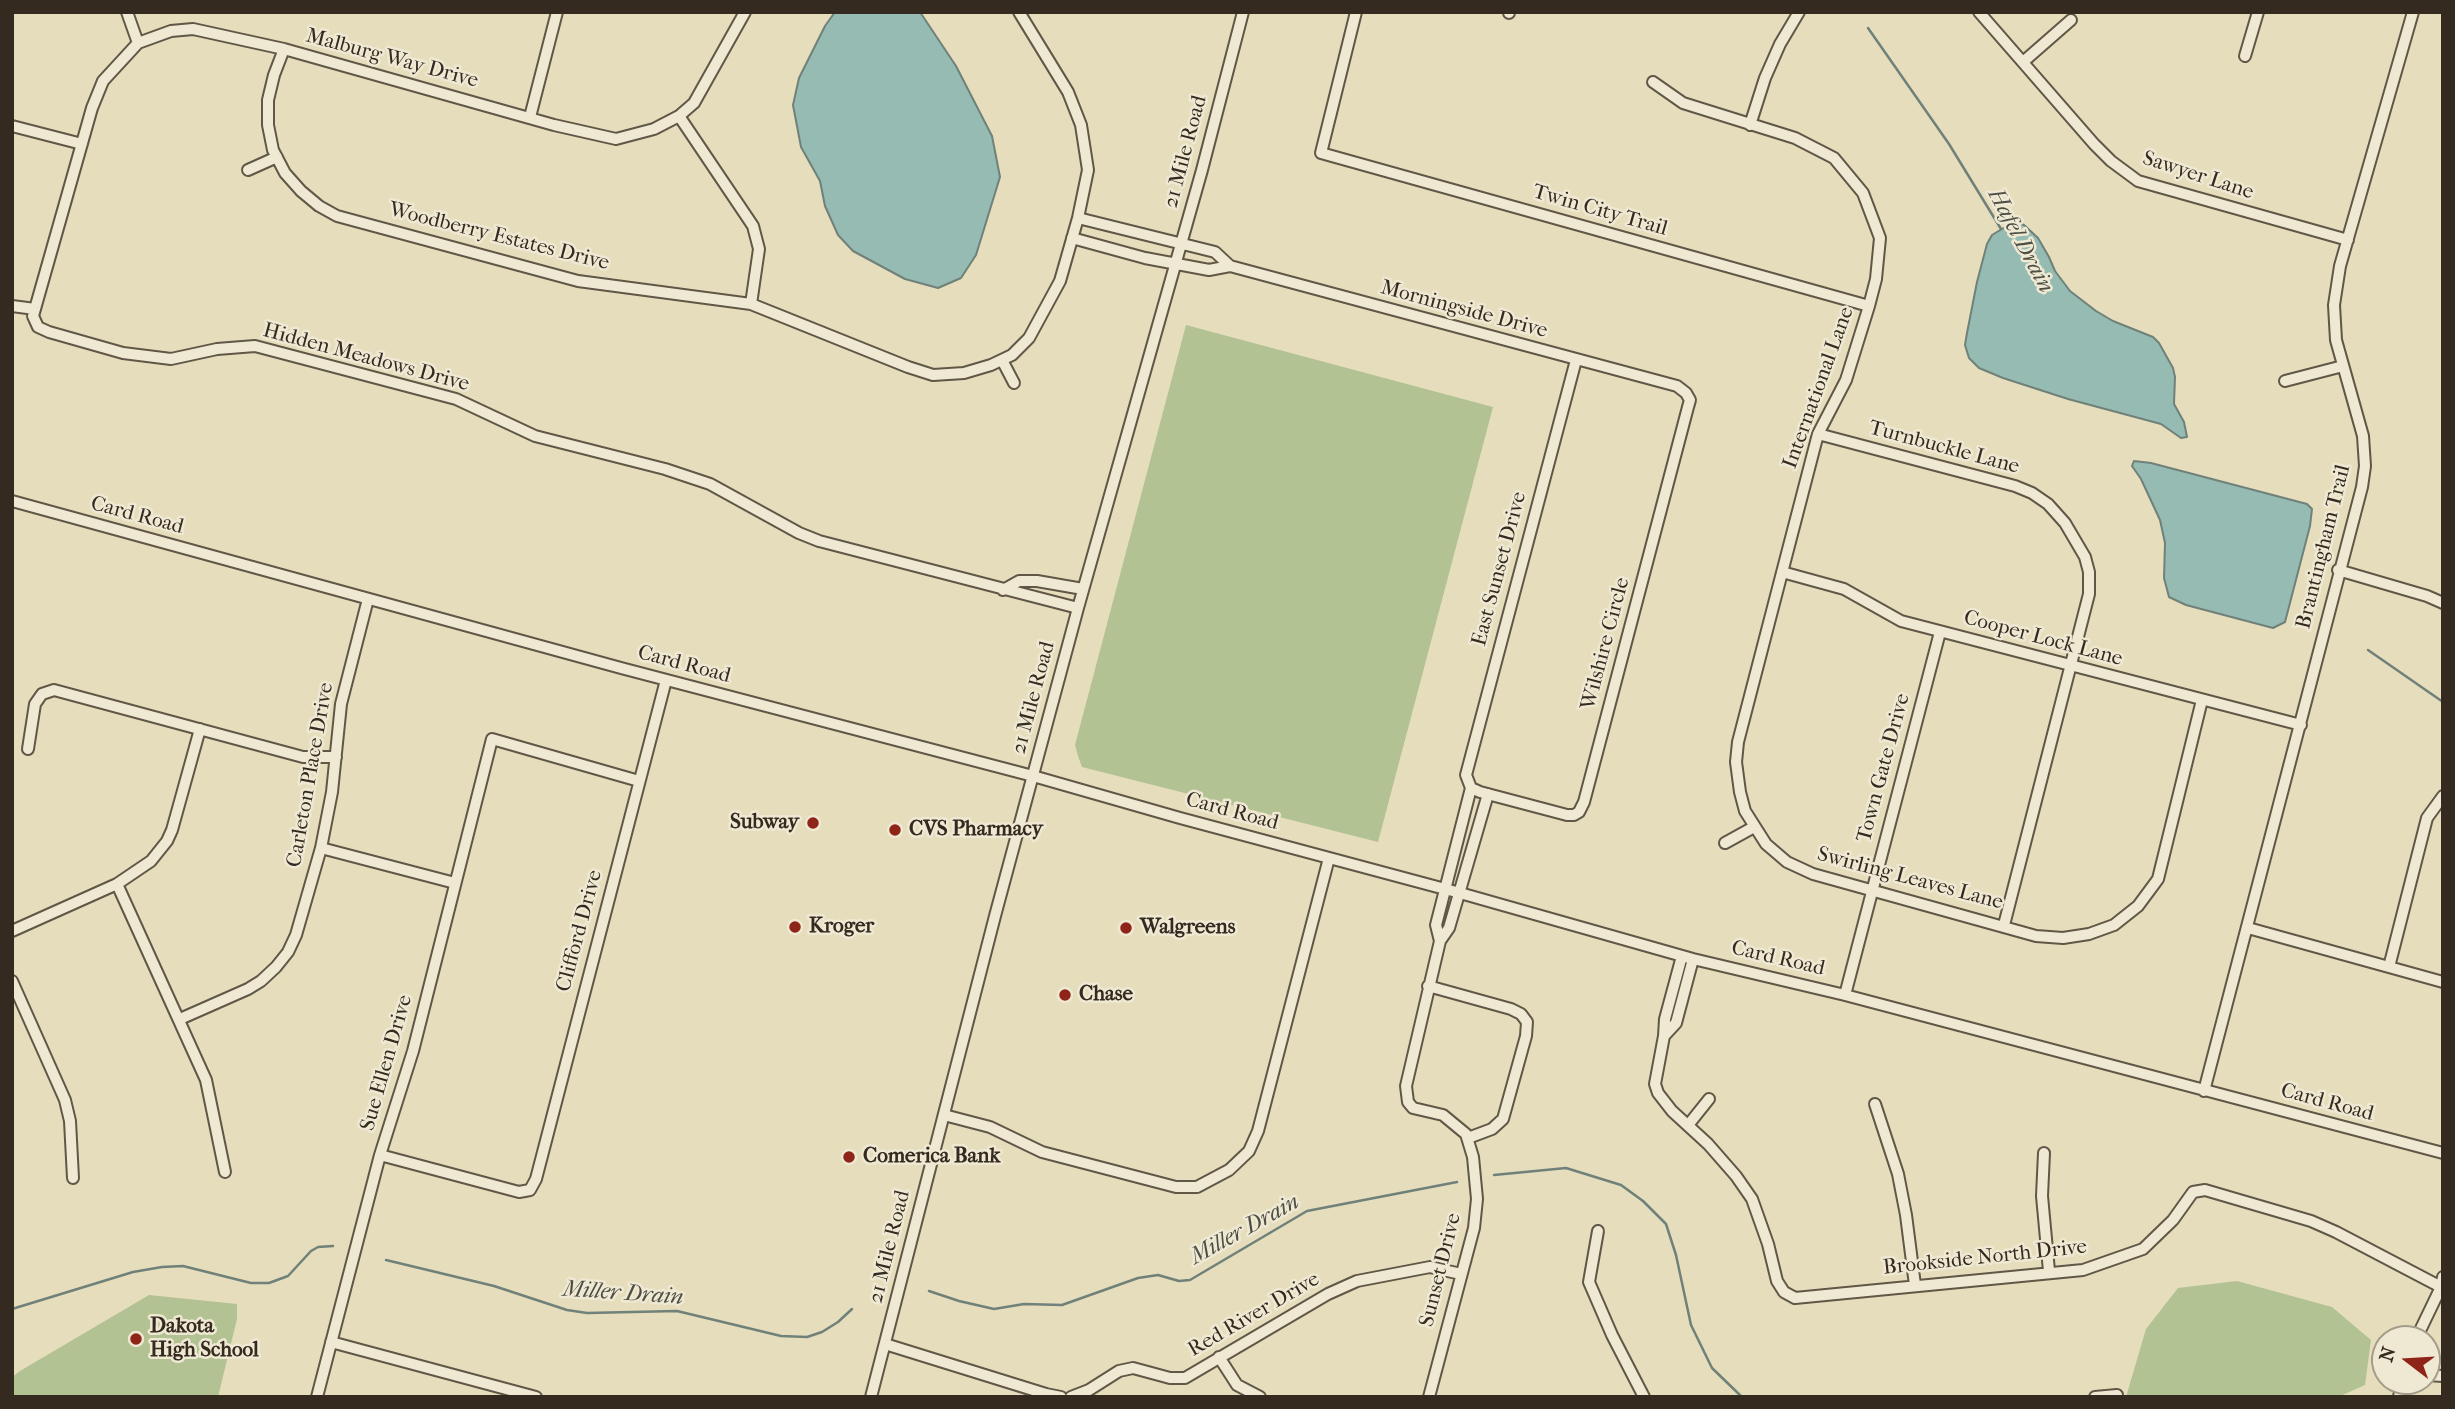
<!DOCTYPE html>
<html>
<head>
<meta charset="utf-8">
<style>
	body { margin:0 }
	#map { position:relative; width:2455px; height:1409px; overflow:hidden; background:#e6ddbd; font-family:"IM FELL French Canon",serif }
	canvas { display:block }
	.frame { position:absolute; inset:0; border:14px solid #352a1f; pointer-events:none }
	.north { position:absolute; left:2371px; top:1325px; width:70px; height:70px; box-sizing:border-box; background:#efe9d4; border:2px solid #a59d8c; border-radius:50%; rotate:287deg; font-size:19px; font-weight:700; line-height:28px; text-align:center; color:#352a1f }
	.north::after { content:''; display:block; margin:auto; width:24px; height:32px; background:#8f2418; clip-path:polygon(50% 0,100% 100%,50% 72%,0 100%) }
</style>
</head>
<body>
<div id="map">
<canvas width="2455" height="1409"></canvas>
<div class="frame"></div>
<div class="north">N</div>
</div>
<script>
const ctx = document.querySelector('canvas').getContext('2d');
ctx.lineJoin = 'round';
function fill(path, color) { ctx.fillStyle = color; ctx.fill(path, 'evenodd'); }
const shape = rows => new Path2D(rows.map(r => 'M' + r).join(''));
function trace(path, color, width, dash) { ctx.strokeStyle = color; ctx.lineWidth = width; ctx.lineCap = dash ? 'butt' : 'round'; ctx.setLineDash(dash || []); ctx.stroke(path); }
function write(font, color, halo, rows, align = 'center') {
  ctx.font = font + ' "IM FELL French Canon",serif'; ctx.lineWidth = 5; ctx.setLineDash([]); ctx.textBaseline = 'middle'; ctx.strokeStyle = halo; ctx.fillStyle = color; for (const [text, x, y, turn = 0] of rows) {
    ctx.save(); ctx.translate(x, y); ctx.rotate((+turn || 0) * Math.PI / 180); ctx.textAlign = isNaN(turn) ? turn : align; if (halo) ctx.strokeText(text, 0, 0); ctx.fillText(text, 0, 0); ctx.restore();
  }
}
fill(shape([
	[1186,325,1493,407,1378,842,1082,767,1078,756,1075,745],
	[2237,1281,2332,1307,2371,1340,2365,1385,2338,1397,2126,1397,2146,1329,2178,1288],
	[149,1295,237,1304,237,1319,218,1397,12,1397,12,1377,20,1371]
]), '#b2c293');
const water = shape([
	[835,12,920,12,956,66,992,136,1000,177,976,255,961,278,938,288,905,279,853,251,838,235,825,206,820,181,801,147,793,105,799,78,825,26,835,12],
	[2015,221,2024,225,2038,238,2049,257,2055,271,2070,291,2096,311,2113,321,2153,337,2159,343,2173,368,2175,377,2174,404,2184,422,2187,437,2181,438,2161,424,2068,399,2003,378,1979,368,1969,358,1965,345,1967,333,1977,282,1987,244,1992,235,2015,221],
	[2134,461,2151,463,2307,504,2312,509,2310,526,2285,622,2273,628,2186,605,2169,597,2164,578,2165,543,2160,520,2141,479,2132,466,2134,461]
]);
fill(water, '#96bbb3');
trace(water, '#6f8178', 2);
trace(shape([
	[1868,28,1949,144,2001,229],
	[2368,650,2443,702],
	[1494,1175,1566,1168,1621,1185,1643,1201,1666,1224,1676,1255,1691,1325,1712,1368,1742,1397],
	[386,1260,494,1286,567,1310,587,1313,677,1311,781,1336,807,1337,822,1332,838,1322,852,1309],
	[929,1291,959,1301,994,1309,1024,1304,1062,1305,1138,1278,1158,1275,1179,1281,1190,1280,1307,1211,1457,1182],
	[12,1309,133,1272,162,1267,183,1266,251,1283,269,1283,288,1276,311,1251,318,1247,333,1246]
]), '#6f8178', 2.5);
const minor = shape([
	[127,12,138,43],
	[745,12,694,103,679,116,654,129,616,139,554,125,284,49,193,29,171,31,138,43,103,81,92,108,33,316,38,327,49,332,123,353,171,359,217,349,255,346,456,399,535,436,665,469,710,484,799,533,819,541,1078,608],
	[1356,12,1321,153,1869,306],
	[1509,12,1509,13],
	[1979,12,2094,144,2111,161,2138,181,2348,240],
	[284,49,274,75,268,100,268,125,273,150,285,173,301,191,319,206,337,216,578,281,751,304,908,367,933,375,964,373,991,365,1012,355,1029,338,1060,281,1078,218,1088,170,1081,125,1068,92,1019,12],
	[2245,56,2258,12],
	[2023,62,2071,20],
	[1653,82,1683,103,1795,138,1834,158,1863,193,1880,238,1876,279,1869,306,1846,380,1818,434,1738,742,1736,762,1740,792,1745,811,1766,844,1787,862,1813,874,2036,936,2063,938,2089,934,2114,925,2138,906,2158,879,2202,700],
	[679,116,753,226,759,249,751,304],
	[530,117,557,12],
	[1750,125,1765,78,1780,44,1799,12],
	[12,126,82,144],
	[248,170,277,157],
	[1078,218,1215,252,1230,266],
	[1072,238,1145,258,1209,270,1230,266,1677,386,1686,393,1690,400,1688,407,1584,802,1579,812,1574,815,1567,815,1480,792,1471,788,1466,775,1576,360],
	[12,306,35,309],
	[1002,360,1014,383],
	[2285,381,2343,366],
	[1818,434,2015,486,2032,493,2048,504,2065,523,2085,557,2089,572,2089,594,2004,925],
	[12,501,621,668,1033,776,1180,818,1460,893,1693,959,1845,995,2443,1153],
	[2338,570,2427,596,2443,603],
	[1782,572,1844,589,1901,621,2301,725],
	[1003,590,1019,581,1037,581,1083,589],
	[28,749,35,704,42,694,54,690,303,757,336,757],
	[1725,843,1754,827],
	[321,848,455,883],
	[117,884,206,1080,225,1172],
	[2248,928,2443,982],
	[12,931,117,884,151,861,167,841,172,830,200,729],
	[1440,941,1436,925,1471,788],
	[1682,956,1665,1019,1664,1036,1655,1084,1658,1093,1672,1111,1708,1144,1736,1176,1752,1199,1768,1244,1777,1281,1784,1292,1795,1298,2083,1270,2143,1249,2173,1220,2193,1192,2205,1190,2311,1221,2336,1232,2441,1287],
	[2389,967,2427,818,2443,796],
	[12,981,65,1100,70,1121,73,1178],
	[1428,986,1511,1009,1521,1014,1527,1022,1526,1036,1503,1119,1492,1129,1468,1138],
	[1845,995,1940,632],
	[180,1019,248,989,261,981,276,967,288,952,296,935,321,848,332,792,341,704,368,599],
	[1664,1036,1676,1023,1693,959],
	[2204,1091,2362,487,2365,466,2363,436,2336,340,2334,305,2340,266,2413,12],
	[1875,1104,1898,1174,1906,1215,1915,1285],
	[944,1115,990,1127,1042,1152,1176,1187,1197,1187,1229,1170,1249,1151,1258,1131,1329,858],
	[1689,1124,1709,1099],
	[2044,1153,2042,1196,2049,1271],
	[380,1155,519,1192,530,1190,536,1179,666,680],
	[1598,1231,1589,1282,1612,1335,1644,1397],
	[2416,1339,2441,1287,2443,1277],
	[331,1342,536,1397],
	[885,1344,1046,1394,1061,1397],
	[1219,1357,1237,1385,1260,1397],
	[2427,1375,2443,1376],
	[317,1397,380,1155,413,1051,492,739,639,781],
	[871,1397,995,916,1078,608,1202,170,1243,12],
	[1071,1397,1089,1390,1119,1371,1133,1368,1170,1378,1185,1378,1328,1294,1357,1281,1430,1267,1461,1274],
	[1429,1397,1474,1228,1477,1199,1473,1157,1466,1134,1443,1115,1413,1108,1408,1102,1406,1086,1440,941,1449,928,1488,794],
	[2095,1397,2117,1395],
	[2399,1397,2402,1381]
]);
trace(minor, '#615746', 14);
trace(minor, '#efe9d4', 10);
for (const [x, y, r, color] of [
	[813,823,7,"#8f2418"],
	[895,830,7,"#8f2418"],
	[795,927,7,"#8f2418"],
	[1126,928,7,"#8f2418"],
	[1065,995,7,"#8f2418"],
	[849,1157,7,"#8f2418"],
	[136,1339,7,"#8f2418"]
]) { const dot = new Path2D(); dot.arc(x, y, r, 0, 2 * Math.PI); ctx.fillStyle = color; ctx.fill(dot); trace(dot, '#efe9d4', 2.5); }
write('21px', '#352a1f', '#efe9d4', [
	["Malburg Way Drive",392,59,15],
	["21 Mile Road",1186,152,-75],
	["Sawyer Lane",2198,176,18],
	["Twin City Trail",1600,211,16],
	["Woodberry Estates Drive",499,237,14],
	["Morningside Drive",1464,310,15],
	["Hidden Meadows Drive",366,358,15],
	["International Lane",1819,388,-70],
	["Turnbuckle Lane",1944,448,15],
	["Card Road",137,516,15],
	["Brantingham Trail",2324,547,-76],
	["East Sunset Drive",1500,569,-75],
	["Cooper Lock Lane",2043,639,15],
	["Wilshire Circle",1606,644,-75],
	["Card Road",684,665,15],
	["21 Mile Road",1034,698,-75],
	["Town Gate Drive",1884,768,-75],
	["Carleton Place Drive",311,775,-80],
	["Card Road",1232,812,15],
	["Swirling Leaves Lane",1910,879,15],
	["Clifford Drive",580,931,-75],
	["Card Road",1778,959,13],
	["Sue Ellen Drive",387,1063,-74],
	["Card Road",2327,1103,15],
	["21 Mile Road",890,1247,-76],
	["Brookside North Drive",1985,1258,-6],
	["Sunset Drive",1441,1270,-76],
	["Red River Drive",1254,1315,-30]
]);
write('bold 21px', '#352a1f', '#efe9d4', [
	["Subway",799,823,"right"],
	["CVS Pharmacy",909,830],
	["Kroger",809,927],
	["Walgreens",1140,928],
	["Chase",1079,995],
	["Comerica Bank",863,1157],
	["Dakota",150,1327],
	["High School",150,1351]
], 'left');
write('italic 23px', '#4d4e44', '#efe9d4', [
	["Hafel Drain",2020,241,62],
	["Miller Drain",1245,1230,-29],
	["Miller Drain",623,1294,4]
]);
</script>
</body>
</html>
